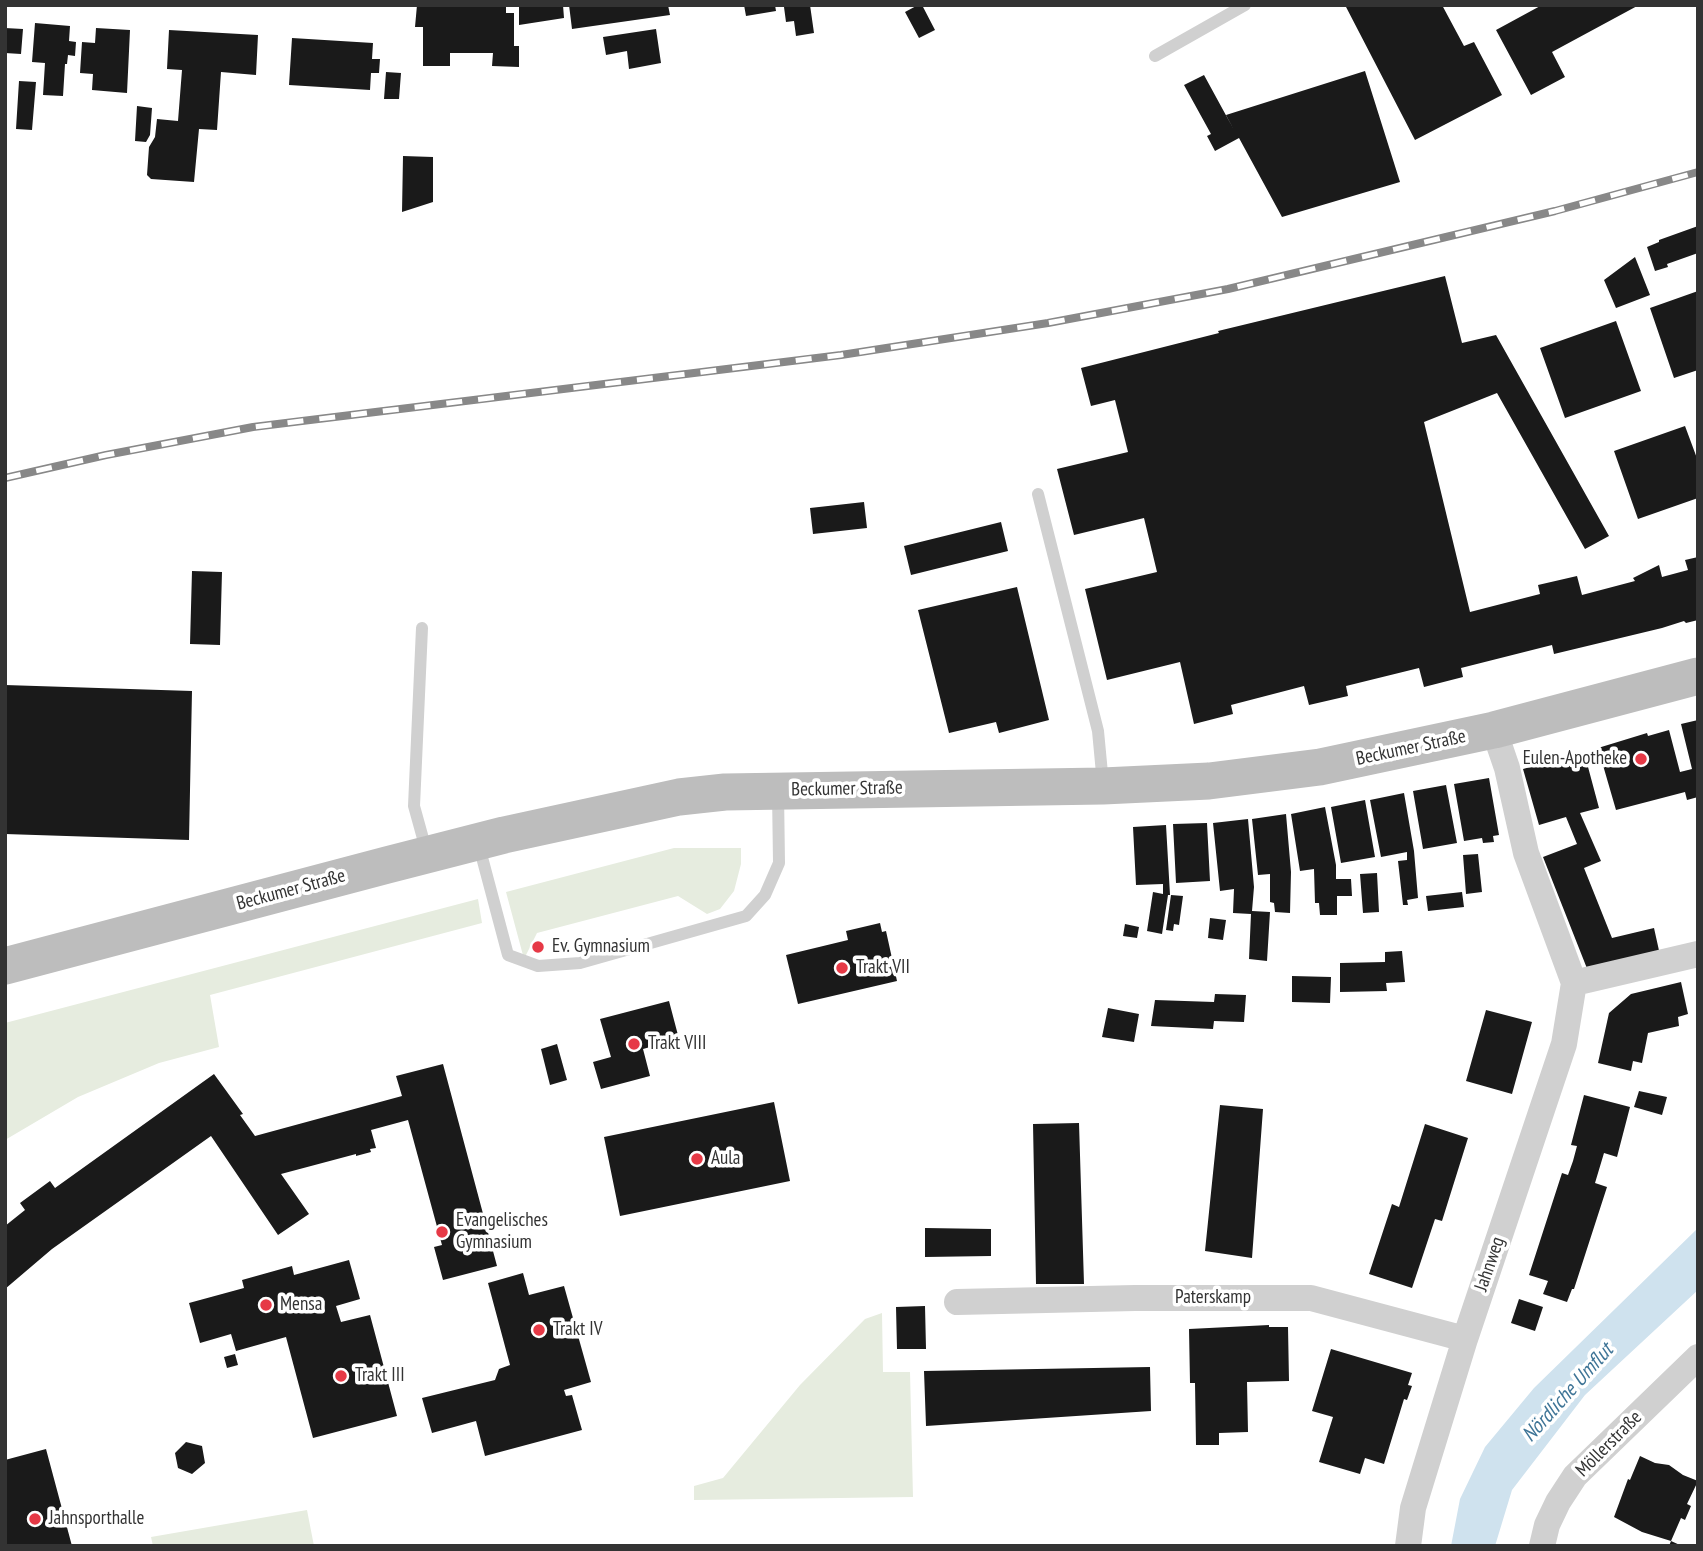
<!DOCTYPE html>
<html>
<head>
<meta charset="utf-8">
<style>
	body { margin:0 }
	#map { position:relative; width:1703px; height:1551px; overflow:hidden; background:#fff; font-family:"PT Sans Narrow",sans-serif }
	canvas { display:block }
	.frame { position:absolute; inset:0; border:7px solid #333; pointer-events:none }
</style>
</head>
<body>
<div id="map">
<canvas width="1703" height="1551"></canvas>
<div class="frame"></div>
</div>
<script>
const ctx = document.querySelector('canvas').getContext('2d');
ctx.lineJoin = 'round';
function fill(path, color) { ctx.fillStyle = color; ctx.fill(path, 'evenodd'); }
const shape = rows => new Path2D(rows.map(r => 'M' + r).join(''));
function trace(path, color, width, dash) { ctx.strokeStyle = color; ctx.lineWidth = width; ctx.lineCap = dash ? 'butt' : 'round'; ctx.setLineDash(dash || []); ctx.stroke(path); }
function write(font, color, halo, rows, align = 'center') {
  ctx.font = font + ' "PT Sans Narrow",sans-serif'; ctx.lineWidth = 7; ctx.setLineDash([]); ctx.textBaseline = 'middle'; ctx.strokeStyle = halo; ctx.fillStyle = color; for (const [text, x, y, turn = 0] of rows) {
    ctx.save(); ctx.translate(x, y); ctx.rotate((+turn || 0) * Math.PI / 180); ctx.textAlign = isNaN(turn) ? turn : align; if (halo) ctx.strokeText(text, 0, 0); ctx.fillText(text, 0, 0); ctx.restore();
  }
}
fill(shape([
	[674,848,741,848,741,864,734,891,720,909,707,914,678,896,537,933,524,959,506,892],
	[478,899,482,923,210,995,219,1047,159,1063,78,1097,5,1140,5,1023],
	[882,1313,883,1372,910,1372,913,1497,694,1500,694,1486,723,1478,800,1385,865,1319],
	[307,1510,314,1546,153,1546,151,1537]
]), '#e6ecdf');
fill(shape([
	[1698,1228,1698,1290,1585,1395,1512,1490,1495,1546,1451,1546,1460,1499,1485,1447,1534,1388]
]), '#cfe2ee');
fill(shape([
	[417,5,506,5,506,13,514,13,514,46,519,46,519,67,492,66,493,53,450,53,450,66,423,66,423,27,415,27],
	[519,5,563,5,564,18,519,25],
	[569,5,668,5,670,15,572,29],
	[744,5,775,5,776,11,746,16],
	[797,5,810,5,814,33,796,36,794,21,786,22,784,7],
	[918,5,922,5,935,30,919,38,905,12],
	[1345,5,1442,5,1464,46,1474,42,1502,95,1415,140],
	[1542,5,1639,5,1552,52,1565,77,1531,95,1496,30],
	[35,23,70,26,69,41,76,42,75,56,68,55,67,64,65,64,63,96,43,95,45,63,32,62],
	[5,28,23,29,21,54,5,53],
	[96,28,130,30,127,93,92,90,93,74,80,73,82,42,95,43],
	[656,29,661,63,629,69,627,51,606,55,603,37],
	[169,30,258,35,256,75,221,72,217,130,199,129,194,182,151,179,147,175,149,147,155,137,157,119,178,121,182,70,167,69],
	[292,38,373,43,372,59,380,59,379,73,371,73,370,90,289,85],
	[1365,71,1400,182,1282,217,1239,138,1215,151,1207,136,1211,134,1184,85,1204,75,1234,130,1226,115],
	[386,72,401,73,399,99,384,99],
	[19,81,36,82,32,130,16,129],
	[137,106,152,108,150,135,146,142,135,141],
	[403,156,433,157,433,202,402,212],
	[1698,226,1698,253,1667,264,1668,267,1655,271,1647,247,1659,242,1659,240],
	[1635,257,1650,295,1616,308,1604,280],
	[1445,276,1462,343,1496,335,1609,536,1585,549,1497,393,1424,422,1470,612,1540,594,1538,585,1577,576,1582,595,1635,581,1633,578,1659,565,1662,577,1688,570,1685,560,1698,557,1698,620,1686,623,1684,621,1662,628,1554,654,1552,645,1461,668,1463,677,1424,687,1419,668,1346,686,1348,696,1309,705,1304,686,1231,705,1233,714,1194,724,1180,662,1107,680,1085,589,1157,572,1144,518,1074,535,1057,469,1128,452,1115,400,1091,406,1081,368,1219,333,1218,331],
	[1698,291,1698,370,1674,378,1650,308],
	[1616,321,1641,391,1565,418,1540,348],
	[1685,426,1698,461,1698,498,1638,519,1614,451],
	[864,502,867,528,813,534,810,508],
	[1001,522,1008,551,911,575,904,546],
	[192,571,222,572,220,645,190,644],
	[1017,587,1049,720,999,733,996,722,949,733,918,610],
	[5,685,192,691,189,840,5,834],
	[1698,720,1698,797,1687,800,1685,792,1616,810,1598,748,1647,733,1648,736,1669,730,1680,772,1692,769,1681,724],
	[1584,752,1599,808,1580,813,1601,861,1584,868,1612,938,1654,928,1660,955,1588,971,1543,857,1577,844,1566,817,1539,825,1523,769],
	[1489,778,1499,835,1493,836,1494,842,1483,843,1482,838,1464,841,1454,784],
	[1446,785,1457,843,1423,849,1413,791],
	[1404,793,1414,851,1418,898,1407,900,1408,905,1403,905,1398,861,1407,860,1407,852,1381,857,1370,800],
	[1365,800,1375,857,1341,863,1331,807],
	[1325,807,1336,865,1336,879,1351,879,1352,896,1337,896,1337,915,1320,915,1319,903,1315,903,1314,869,1300,871,1291,814],
	[1286,814,1291,872,1290,913,1275,912,1274,903,1270,902,1270,874,1258,875,1252,819],
	[1248,819,1254,887,1252,911,1270,912,1267,961,1249,959,1251,914,1233,913,1234,889,1220,891,1213,823],
	[1207,823,1210,881,1176,883,1173,824],
	[1166,825,1170,895,1168,895,1162,934,1147,931,1153,892,1163,894,1163,884,1136,885,1133,827],
	[1478,854,1482,892,1466,894,1463,855],
	[1377,873,1379,912,1363,913,1360,874],
	[1462,892,1464,907,1428,911,1426,896],
	[1171,895,1183,896,1179,925,1174,924,1173,931,1166,930],
	[1210,918,1226,920,1223,940,1208,938],
	[880,923,882,932,886,931,897,981,798,1004,786,955,848,940,846,931],
	[1125,924,1139,927,1137,938,1123,936],
	[1402,951,1405,982,1386,983,1387,991,1340,992,1340,963,1385,962,1385,952],
	[1292,976,1331,977,1330,1003,1292,1002],
	[1681,982,1688,1014,1678,1017,1679,1026,1648,1033,1642,1063,1633,1061,1631,1071,1598,1063,1609,1013,1631,994],
	[1215,994,1246,995,1244,1022,1214,1021,1213,1029,1151,1026,1155,1000,1214,1002],
	[669,1001,679,1039,643,1049,650,1076,601,1089,593,1062,611,1057,600,1019],
	[1108,1008,1139,1014,1134,1042,1102,1037],
	[1486,1010,1532,1022,1512,1094,1466,1081],
	[557,1044,567,1080,550,1085,541,1049],
	[443,1064,497,1266,443,1280,434,1247,442,1245,408,1120,371,1130,376,1148,370,1149,371,1152,356,1156,356,1154,281,1174,309,1214,278,1235,211,1136,52,1249,5,1289,5,1226,25,1210,20,1203,50,1181,55,1188,214,1074,243,1114,240,1115,255,1136,402,1096,396,1076],
	[1639,1091,1667,1097,1662,1115,1634,1107],
	[1584,1095,1630,1107,1617,1157,1604,1153,1595,1183,1607,1187,1574,1289,1572,1289,1567,1302,1543,1294,1548,1281,1529,1275,1562,1173,1568,1175,1573,1161,1577,1146,1571,1145],
	[774,1102,790,1181,620,1216,604,1137],
	[1220,1105,1263,1109,1252,1258,1205,1251],
	[1079,1123,1084,1284,1036,1284,1033,1124],
	[1425,1124,1468,1138,1442,1221,1435,1219,1412,1288,1369,1274,1392,1204,1399,1207],
	[925,1228,991,1229,991,1256,925,1257],
	[349,1260,360,1299,336,1306,341,1322,370,1315,397,1416,313,1438,286,1337,236,1351,231,1334,200,1343,189,1303,244,1288,242,1280,292,1266,294,1275],
	[523,1273,529,1295,564,1286,591,1382,564,1390,566,1396,572,1395,582,1430,485,1456,476,1421,432,1433,422,1398,495,1380,499,1369,510,1365,488,1283],
	[1519,1299,1543,1307,1535,1331,1511,1323],
	[925,1306,926,1349,897,1349,896,1307],
	[1269,1325,1269,1327,1288,1327,1289,1381,1247,1382,1248,1432,1219,1433,1219,1445,1196,1445,1195,1383,1190,1383,1189,1329],
	[1331,1349,1412,1373,1408,1385,1412,1386,1407,1400,1404,1399,1384,1464,1365,1458,1360,1474,1319,1462,1333,1417,1312,1411],
	[235,1354,238,1365,227,1368,224,1357],
	[1150,1367,1151,1411,926,1426,924,1371],
	[186,1442,202,1446,205,1463,192,1474,178,1468,175,1453],
	[46,1449,72,1546,5,1546,5,1460],
	[1640,1456,1655,1463,1669,1465,1683,1475,1698,1481,1687,1504,1691,1506,1685,1520,1681,1518,1671,1541,1682,1546,1669,1546,1671,1541,1642,1532,1614,1517,1628,1479,1630,1480]
]), '#1a1a1a');
trace(shape([
	[1155,56,1245,5],
	[1038,494,1098,731,1103,784],
	[422,628,414,806,427,853],
	[479,846,508,955,538,966,580,963,746,916,765,895,779,863,778,792]
]), '#d0d0d0', 12);
trace(shape([
	[1574,983,1698,954],
	[957,1302,1135,1298,1311,1298,1465,1339],
	[1408,1546,1413,1508,1465,1339,1564,1044,1574,983,1526,853,1507,768,1494,730],
	[1542,1546,1547,1525,1558,1502,1575,1476,1698,1357]
]), '#d0d0d0', 26);
trace(shape([
	[5,966,387,865,504,835,679,797,725,792,1103,786,1209,781,1320,767,1494,730,1698,676]
]), '#bdbdbd', 37);
const rail = shape([
	[5,478,106,455,253,427,841,355,1048,323,1228,289,1555,211,1698,172]
]);
trace(rail, '#888', 8);
trace(rail, '#fff', 5, [16]);
for (const [x, y, r, color] of [
	[1641,759,7,"#e63946"],
	[538,947,7,"#e63946"],
	[842,968,7,"#e63946"],
	[634,1044,7,"#e63946"],
	[697,1159,7,"#e63946"],
	[442,1232,7,"#e63946"],
	[266,1305,7,"#e63946"],
	[539,1330,7,"#e63946"],
	[341,1376,7,"#e63946"],
	[35,1519,7,"#e63946"]
]) { const dot = new Path2D(); dot.arc(x, y, r, 0, 2 * Math.PI); ctx.fillStyle = color; ctx.fill(dot); trace(dot, '#fff', 2.5); }
write('19px', '#333', '#fff', [
	["Beckumer Straße",1411,748,-12],
	["Beckumer Straße",847,789,-1],
	["Beckumer Straße",291,890,-15],
	["Jahnweg",1490,1264,-71],
	["Paterskamp",1213,1298],
	["Möllerstraße",1609,1444,-45]
]);
write('19px', '#333', '#fff', [
	["Eulen-Apotheke",1627,759,"right"],
	["Ev. Gymnasium",552,947],
	["Trakt VII",856,968],
	["Trakt VIII",648,1044],
	["Aula",711,1159],
	["Evangelisches",456,1221],
	["Gymnasium",456,1243],
	["Mensa",280,1305],
	["Trakt IV",553,1330],
	["Trakt III",355,1376],
	["Jahnsporthalle",49,1519]
], 'left');
write('italic 21px', '#3f7597', '#fff', [
	["Nördliche Umflut",1568,1393,-48]
]);
</script>
</body>
</html>
